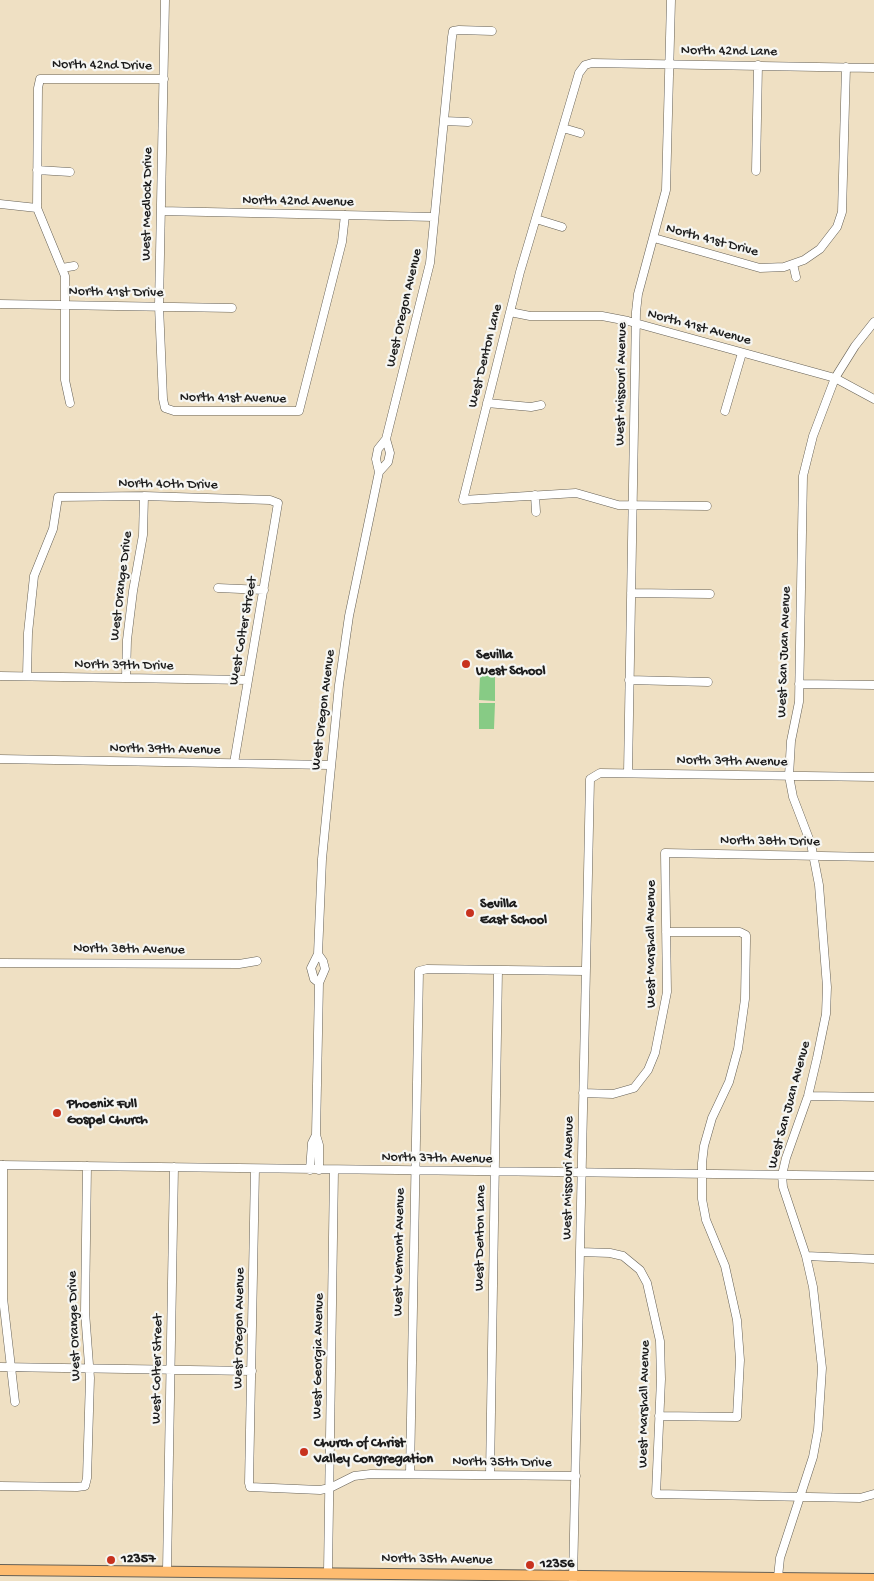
<!DOCTYPE html>
<html>
<head>
<meta charset="utf-8">
<style>
	body { margin:0 }
	canvas { display:block; background:#efe0c3 }
</style>
</head>
<body>
<canvas width="874" height="1581"></canvas>
<script>
const ctx = document.querySelector('canvas').getContext('2d');
ctx.lineJoin = 'round';
function fill(path, color) { ctx.fillStyle = color; ctx.fill(path, 'evenodd'); }
const shape = rows => new Path2D(rows.map(r => 'M' + r).join(''));
function trace(path, color, width, dash) { ctx.strokeStyle = color; ctx.lineWidth = width; ctx.lineCap = dash ? 'butt' : 'round'; ctx.setLineDash(dash || []); ctx.stroke(path); }
function write(font, color, halo, rows, align = 'center') {
  ctx.font = font + ' "Gochi Hand",sans-serif'; ctx.lineWidth = 4.5; ctx.setLineDash([]); ctx.textBaseline = 'middle'; ctx.strokeStyle = halo; ctx.fillStyle = color; for (const [text, x, y, turn = 0] of rows) {
    ctx.save(); ctx.translate(x, y); ctx.rotate((+turn || 0) * Math.PI / 180); ctx.textAlign = isNaN(turn) ? turn : align; if (halo) ctx.strokeText(text, 0, 0); ctx.fillText(text, 0, 0); ctx.restore();
  }
}
fill(shape([
	[480,675,495,675,495,701,479,700],
	[479,703,495,703,494,729,479,729]
]), '#87cb85');
const minor = shape([
	[165,0,159,306,163,399,165,408,174,411,299,411,342,242,345,215],
	[444,121,468,122],
	[563,128,580,133],
	[37,170,70,172],
	[756,171,758,65],
	[0,204,37,208],
	[161,211,434,217],
	[536,219,562,227],
	[654,238,760,268,784,267,804,260,820,249,837,227,842,212,846,67],
	[793,264,796,277],
	[62,268,74,266],
	[0,304,232,308],
	[510,312,530,316,602,316,628,321,835,378,874,399],
	[70,403,65,380,65,276,37,208,38,88,40,79,164,79],
	[487,403,531,407,541,405],
	[725,411,742,353],
	[379,472,388,462,390,453,386,439],
	[535,495,536,512],
	[707,506,618,505,576,493,463,500,520,272,579,73,585,65,592,63,874,68],
	[218,588,264,590],
	[631,593,710,594],
	[0,676,248,680],
	[27,676,28,633,34,576,53,529,58,497,144,496,270,500,278,503,234,763],
	[126,678,127,640,133,591,143,535,144,496],
	[629,680,708,682],
	[799,684,874,685],
	[0,759,329,765],
	[628,773,636,312,638,294,666,190,671,0],
	[318,954,323,961,325,969,319,983,316,1135,319,1145,319,1170],
	[0,963,239,964,257,961],
	[319,983,314,979,311,968,318,954,322,859,339,685,349,616,379,472,376,459,378,449,386,439,430,263,452,37,453,31,459,30,492,31],
	[583,1093,613,1094,634,1088,648,1070,655,1053,667,992,665,853,874,857],
	[808,1096,874,1097],
	[0,1165,874,1176],
	[3,1165,3,1298,15,1402],
	[255,1169,249,1483,250,1487,320,1490,330,1488,354,1476,371,1474,576,1476],
	[310,1170,312,1143,316,1135],
	[580,1252,610,1253,623,1256,640,1270,647,1283,660,1341,661,1379,656,1494,860,1498,874,1494],
	[806,1256,874,1259],
	[0,1367,252,1371],
	[659,1416,737,1417,740,1360,737,1320,725,1266,706,1220,702,1199,702,1163,704,1146,712,1118,729,1082,738,1049,745,999,746,941,746,935,740,932,666,932],
	[410,1474,419,971,427,969,585,971],
	[490,1475,498,970],
	[0,1486,77,1487,85,1486,87,1478,90,1378,85,1312,87,1166],
	[167,1570,174,1167],
	[328,1572,334,1170],
	[778,1577,780,1558,813,1457,818,1430,822,1368,813,1287,806,1256,783,1187,782,1175,786,1158,808,1096,817,1058,826,1014,827,987,819,885,811,844,793,797,789,776,791,741,799,702,803,476,813,436,835,378,855,346,874,322],
	[573,1581,590,779,600,773,874,777]
]);
const major = shape([
	[0,1570,874,1579]
]);
trace(minor, '#666156', 9);
trace(major, '#666156', 12);
trace(minor, '#fff', 8);
trace(major, '#febc70', 10);
for (const [x, y, r, color] of [
	[466,664,5,"#c8321e"],
	[470,913,5,"#c8321e"],
	[57,1113,5,"#c8321e"],
	[304,1452,5,"#c8321e"],
	[111,1560,5,"#c8321e"],
	[530,1565,5,"#c8321e"]
]) { const dot = new Path2D(); dot.arc(x, y, r, 0, 2 * Math.PI); ctx.fillStyle = color; ctx.fill(dot); trace(dot, '#f6f6f2', 2); }
write('14px', '#1c1c1c', '#f6f6f2', [
	["North 42nd Lane",729,52,1],
	["North 42nd Drive",102,66,1],
	["North 42nd Avenue",298,202,1],
	["West Medlock Drive",148,204,-89],
	["North 41st Drive",712,241,15],
	["North 41st Drive",116,293,1],
	["West Oregon Avenue",405,308,-77],
	["North 41st Avenue",699,328,15],
	["West Denton Lane",486,356,-76],
	["West Missouri Avenue",622,384,-89],
	["North 41st Avenue",233,399,1],
	["North 40th Drive",168,485,1],
	["West Orange Drive",122,586,-83],
	["West Colter Street",244,631,-80],
	["West San Juan Avenue",785,652,-88],
	["North 39th Drive",124,666,1],
	["West Oregon Avenue",324,710,-83],
	["North 39th Avenue",165,750,1],
	["North 39th Avenue",732,762,1],
	["North 38th Drive",770,842,1],
	["West Marshall Avenue",652,944,-90],
	["North 38th Avenue",129,950,1],
	["West San Juan Avenue",790,1105,-75],
	["North 37th Avenue",437,1159,1],
	["West Missouri Avenue",569,1178,-89],
	["West Denton Lane",481,1238,-89],
	["West Vermont Avenue",400,1252,-89],
	["West Orange Drive",75,1326,-92],
	["West Oregon Avenue",240,1328,-89],
	["West Georgia Avenue",319,1356,-89],
	["West Colter Street",158,1369,-89],
	["West Marshall Avenue",645,1404,-89],
	["North 35th Drive",502,1463,1],
	["North 35th Avenue",437,1560,1]
]);
write('bold 14px', '#1c1c1c', '#f6f6f2', [
	["Sevilla",476,656],
	["West School",476,672],
	["Sevilla",480,905],
	["East School",480,921],
	["Phoenix Full",67,1105],
	["Gospel Church",67,1121],
	["Church of Christ",314,1444],
	["Valley Congregation",314,1460],
	["12357",121,1560],
	["12356",540,1565]
], 'left');
</script>
</body>
</html>
